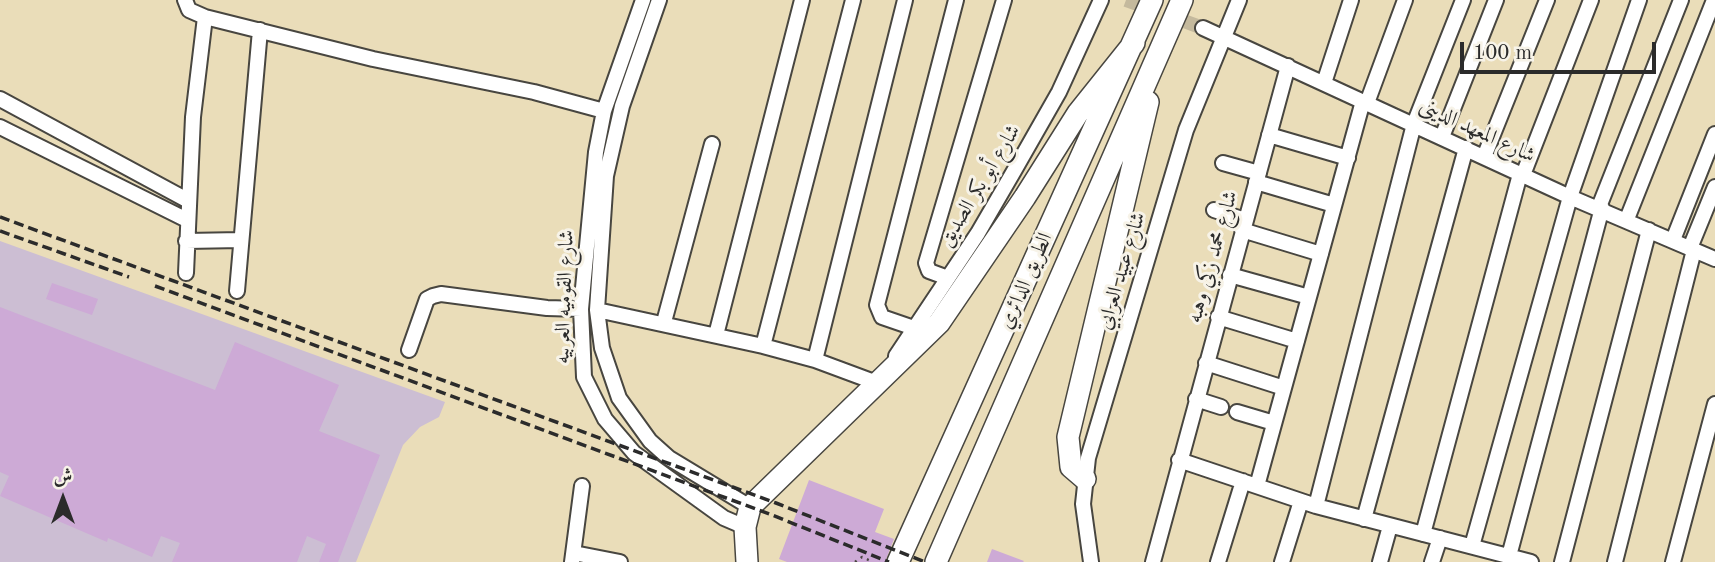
<!DOCTYPE html>
<html>
<head>
<meta charset="utf-8">
<style>
	body { margin:0 }
	#map { position:relative; width:1715px; height:562px; overflow:hidden; background:#eaddb9; font-family:"Old Standard TT",Amiri,serif }
	canvas { display:block }
	.north { position:absolute; left:28px; top:464px; width:70px; height:70px; -webkit-text-stroke:5px #f7f3e8; paint-order:stroke; rotate:0deg; font-size:19px; font-weight:700; line-height:28px; text-align:center; color:#2b2b2b }
	.north::after { content:''; display:block; margin:auto; width:24px; height:32px; background:#2b2b2b; clip-path:polygon(50% 0,100% 100%,50% 72%,0 100%) }
	.scale { position:absolute; left:1460px; top:42px; width:196px; height:32px; box-sizing:border-box; border:4px solid #2b2b2b; border-top:0; padding-left:9px; font-size:21px; line-height:24px; white-space:nowrap; color:#2b2b2b; -webkit-text-stroke:5px #f7f3e8; paint-order:stroke }
</style>
</head>
<body>
<div id="map">
<canvas width="1715" height="562"></canvas>
<div class="north">ش</div>
<div class="scale">100 m</div>
</div>
<script>
const ctx = document.querySelector('canvas').getContext('2d');
ctx.lineJoin = 'round';
function fill(path, color) { ctx.fillStyle = color; ctx.fill(path, 'evenodd'); }
const shape = rows => new Path2D(rows.map(r => 'M' + r).join(''));
function trace(path, color, width, dash) { ctx.strokeStyle = color; ctx.lineWidth = width; ctx.lineCap = dash ? 'butt' : 'round'; ctx.setLineDash(dash || []); ctx.stroke(path); }
function write(font, color, halo, rows, align = 'center') {
  ctx.font = font + ' "Old Standard TT",Amiri,serif'; ctx.lineWidth = 6; ctx.setLineDash([]); ctx.textBaseline = 'middle'; ctx.strokeStyle = halo; ctx.fillStyle = color; for (const [text, x, y, turn = 0] of rows) {
    ctx.save(); ctx.translate(x, y); ctx.rotate((+turn || 0) * Math.PI / 180); ctx.textAlign = isNaN(turn) ? turn : align; if (halo) ctx.strokeText(text, 0, 0); ctx.fillText(text, 0, 0); ctx.restore();
  }
}
fill(shape([
	[0,241,445,402,439,417,420,427,403,445,356,562,0,562]
]), '#ccbed3');
fill(shape([
	[52,283,98,299,92,315,46,299],
	[0,307,215,390,235,342,339,385,319,431,380,455,338,562,319,562,326,544,307,536,297,562,172,562,180,543,161,536,152,557,108,538,107,542,0,496,9,476,0,472],
	[809,480,884,509,875,532,894,539,885,562,787,562,779,559],
	[992,549,1024,561,1023,562,987,562]
]), '#cdaad6');
trace(shape([
	[1126,0,1203,28]
]), '#c4b99d', 14, [14, 7]);
const minor = shape([
	[185,0,189,10,205,17,373,59,534,92,604,111],
	[643,0,604,111,596,152,581,309,584,377,605,419,634,453,724,518,745,527],
	[659,0,622,106,606,176,597,310,602,348,619,398,650,441,669,458,750,507],
	[1203,28,1570,197,1715,259],
	[1324,83,1351,0],
	[0,99,187,200],
	[1367,103,1405,0],
	[0,127,187,220],
	[1269,135,1348,158],
	[1442,137,1496,0],
	[1484,157,1547,0],
	[1223,163,1259,173],
	[1523,175,1591,0],
	[1256,182,1334,205],
	[1599,207,1681,0],
	[1214,210,1245,220],
	[1627,219,1714,0],
	[1242,230,1321,254],
	[1673,240,1715,134],
	[186,241,241,240],
	[1690,248,1715,187],
	[186,273,193,117,205,17],
	[1230,275,1309,297],
	[948,278,929,271,926,263,1004,0],
	[237,291,260,30],
	[597,310,763,346,815,360,877,383,881,378],
	[1218,317,1297,341],
	[664,322,712,144],
	[914,328,882,317,877,305,956,0],
	[716,335,802,0],
	[763,346,853,0],
	[409,350,427,299,433,296,441,294,547,308,581,309],
	[896,356,978,233,1014,171,1059,92,1101,0],
	[815,360,905,0],
	[1206,363,1284,388],
	[1196,399,1221,407],
	[1237,412,1274,423],
	[1179,460,1316,506,1531,562],
	[1257,486,1363,101],
	[1316,506,1414,124,1463,0],
	[1364,519,1466,148],
	[1423,534,1520,174],
	[1472,546,1570,197,1639,0],
	[574,553,620,562],
	[1509,556,1602,208],
	[572,562,582,486],
	[1091,562,1083,504,1088,458,1186,130,1239,0],
	[1153,562,1288,66],
	[1218,562,1243,481],
	[1282,562,1301,501],
	[1380,562,1390,526],
	[1432,562,1440,538],
	[1562,562,1649,230],
	[1615,562,1694,250],
	[1673,562,1715,404]
]);
const highway = shape([
	[1085,479,1071,467,1068,437,1148,102],
	[747,562,745,527,750,507,939,323,1025,197,1078,113,1134,43],
	[898,562,1152,0],
	[936,562,1182,0]
]);
trace(minor, '#484640', 18);
trace(highway, '#484640', 24);
trace(shape([
	[855,562,862,557,873,562]
]), '#484640', 2.5, [2, 5]);
trace(minor, '#fff', 14);
trace(highway, '#fff', 21);
trace(shape([
	[0,217,776,503,925,562],
	[0,231,129,277],
	[155,286,772,515,889,562]
]), '#2b2b2b', 3.5, [10, 5]);
write('21px', '#2b2b2b', '#f7f3e8', [
	["شارع المعهد الدينى",1477,131,25],
	["شارع أبو بكر الصديق",980,186,-59],
	["شارع محمد زكي وهبه",1213,257,-74],
	["شارع عبيد العرابي",1122,271,-73],
	["الطريق الدائري",1026,281,-66],
	["شارع القوميه العربيه",565,297,-88]
]);
</script>
</body>
</html>
